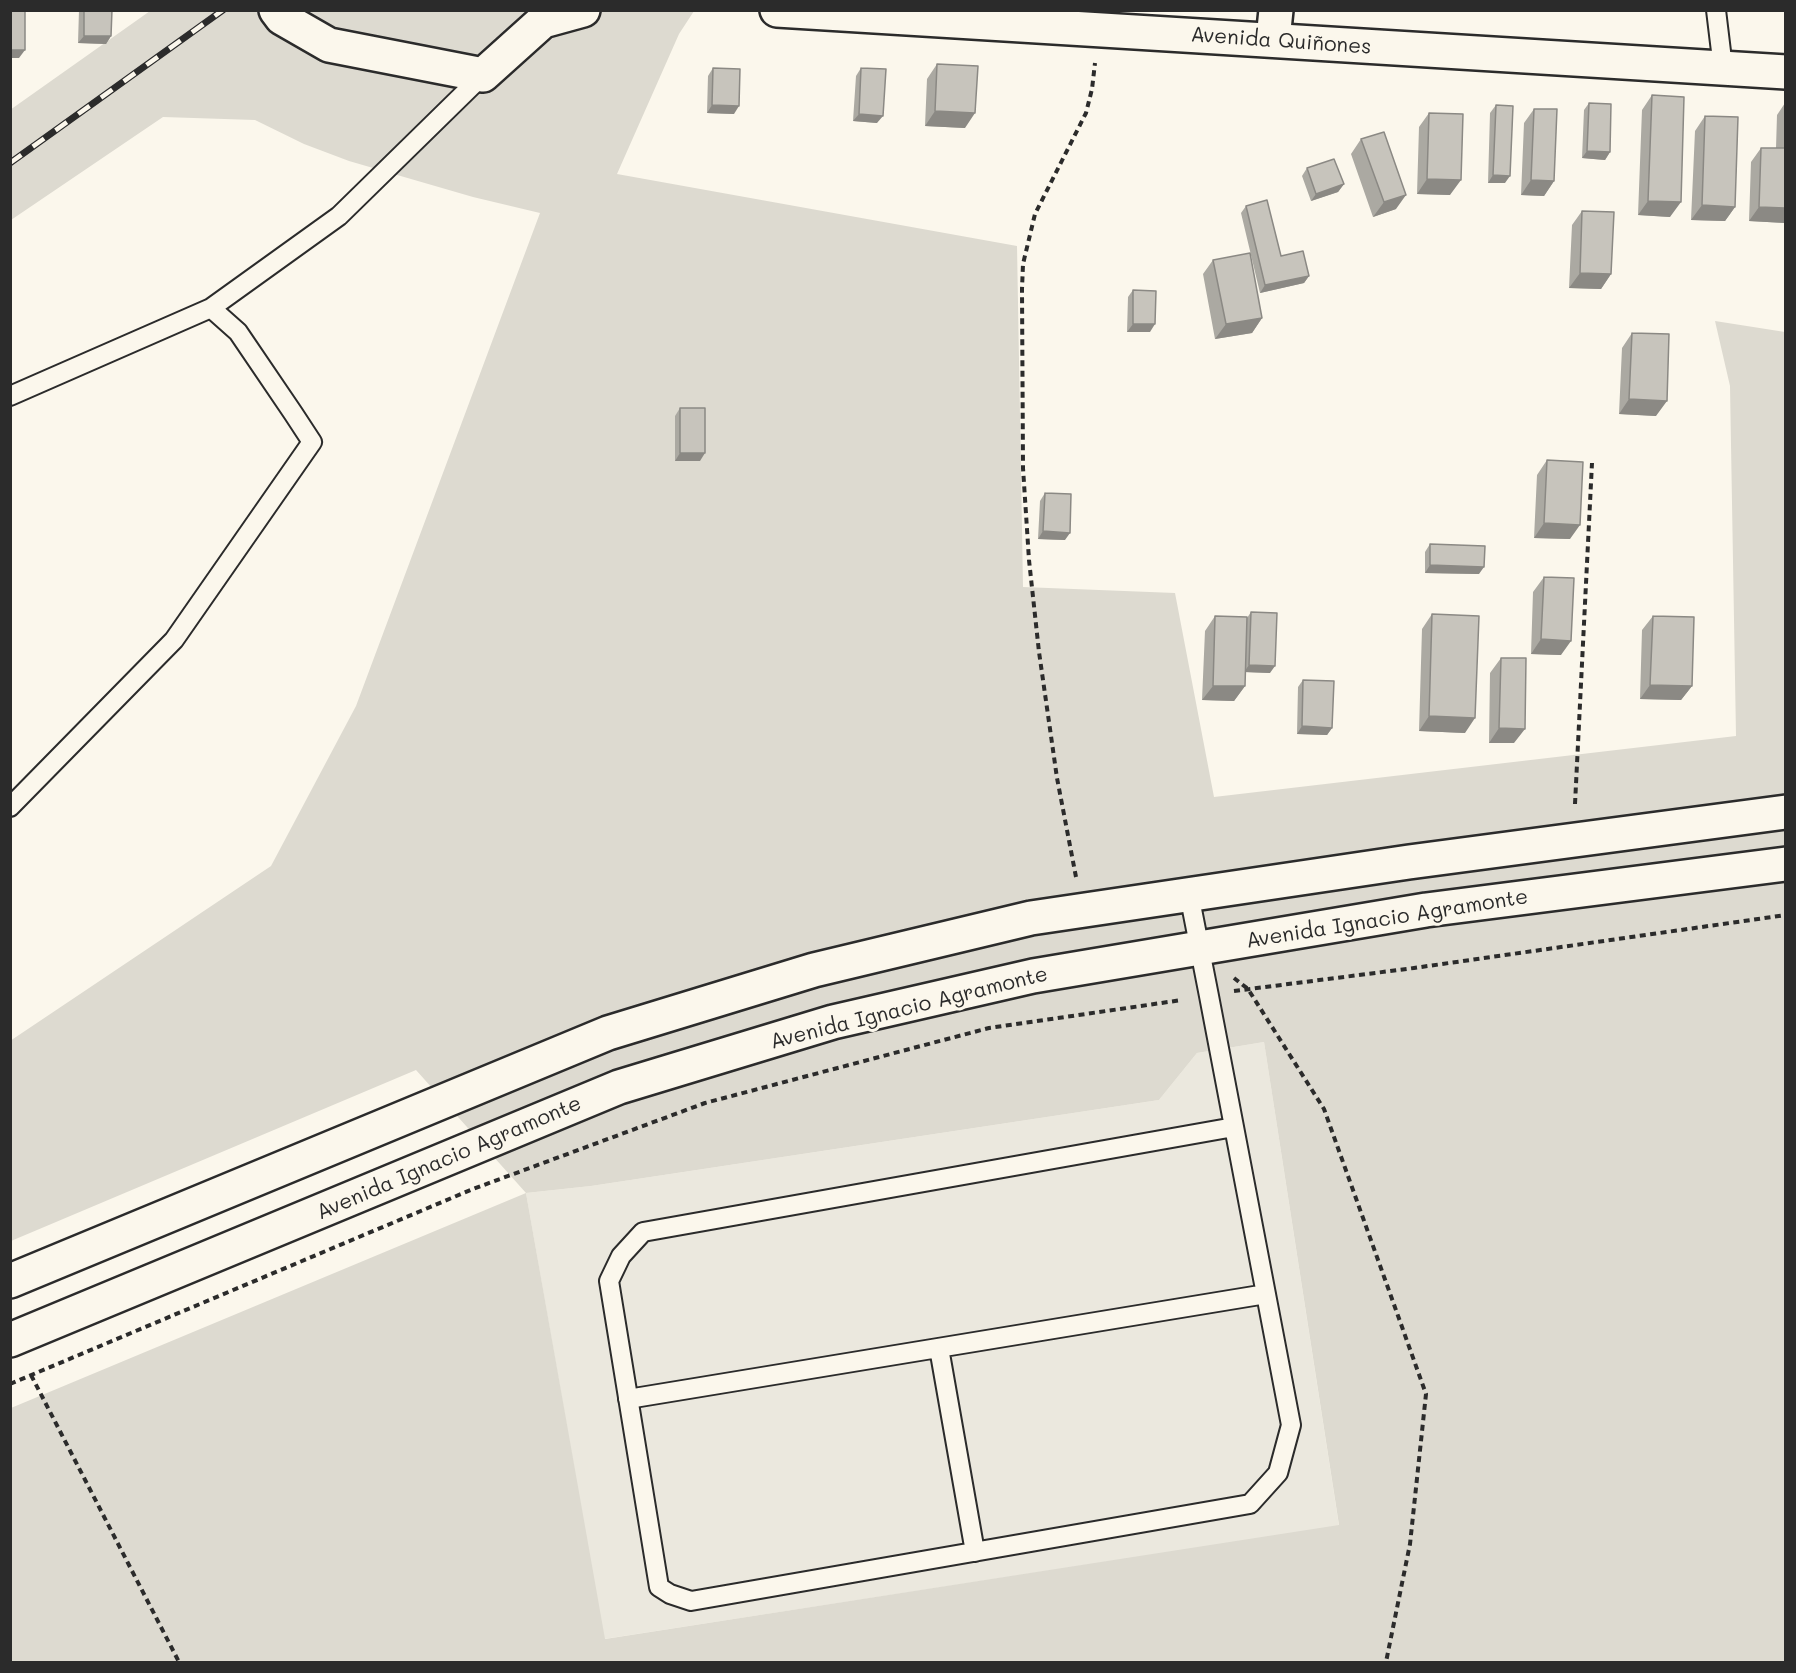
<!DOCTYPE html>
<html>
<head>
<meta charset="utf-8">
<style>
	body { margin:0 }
	#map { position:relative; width:1796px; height:1673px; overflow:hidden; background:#fbf7ec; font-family:Mali,sans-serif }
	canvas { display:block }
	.frame { position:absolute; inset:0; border:12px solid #2b2b2b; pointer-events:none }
</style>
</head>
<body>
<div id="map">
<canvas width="1796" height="1673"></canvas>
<div class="frame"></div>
</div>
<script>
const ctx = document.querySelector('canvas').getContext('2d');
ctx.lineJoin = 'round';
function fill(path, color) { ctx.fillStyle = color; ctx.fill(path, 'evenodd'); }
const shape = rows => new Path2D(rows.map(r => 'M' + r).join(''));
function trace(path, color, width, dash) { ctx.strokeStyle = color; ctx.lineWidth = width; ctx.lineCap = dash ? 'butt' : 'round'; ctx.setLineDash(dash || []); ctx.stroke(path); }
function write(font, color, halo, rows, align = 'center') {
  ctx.font = font + ' Mali,sans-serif'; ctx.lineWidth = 6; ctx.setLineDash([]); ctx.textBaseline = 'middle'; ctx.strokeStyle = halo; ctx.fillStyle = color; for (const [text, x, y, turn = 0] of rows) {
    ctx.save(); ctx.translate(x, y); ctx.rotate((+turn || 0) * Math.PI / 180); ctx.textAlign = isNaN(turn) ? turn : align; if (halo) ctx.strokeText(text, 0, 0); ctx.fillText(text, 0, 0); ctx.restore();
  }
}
fill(shape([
	[1264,1042,1339,1526,604,1639,526,1193,591,1186,1159,1100,1197,1053]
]), '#ebe8de');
fill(shape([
	[150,11,694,11,679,34,617,174,1017,246,1023,587,1175,593,1214,797,1736,736,1730,386,1715,321,1785,332,1785,1662,11,1662,11,1408,526,1193,416,1070,11,1241,10,1041,271,866,356,706,540,213,473,197,349,161,304,144,255,120,163,117,11,220,10,110],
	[1264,1042,1339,1525,605,1639,526,1193,591,1186,1159,1100,1197,1053]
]), '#dddad0');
const lane = shape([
	[1716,10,1723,68],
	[10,396,211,308,339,216,483,75],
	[10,807,174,640,312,442,293,413,238,332,211,308],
	[1189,894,1209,996,1291,1425,1278,1473,1250,1504,691,1601,670,1594,659,1587,609,1281,621,1256,643,1232,1234,1127],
	[939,1348,975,1552],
	[628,1399,1266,1294]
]);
const street = shape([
	[1273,39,1276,10]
]);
const secondary = shape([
	[276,10,282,18,329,45,483,75,543,21,583,10],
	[777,10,1786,72]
]);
const primary = shape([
	[10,1281,608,1033,814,970,1031,918,1409,862,1786,812],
	[10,1340,619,1087,833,1022,1033,976,1426,910,1786,864]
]);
trace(lane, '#2b2b2b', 22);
trace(street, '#2b2b2b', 38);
trace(secondary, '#2b2b2b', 38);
trace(primary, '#2b2b2b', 38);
trace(shape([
	[1575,804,1592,463],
	[1076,877,1057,778,1039,652,1029,560,1023,468,1022,289,1023,264,1035,214,1086,113,1092,89,1095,63],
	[1234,978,1248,989,1324,1109,1426,1394,1410,1544,1386,1662],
	[1234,991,1414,968,1786,915],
	[31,1375,179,1662],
	[10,1384,473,1189,705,1103,989,1028,1182,1000]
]), '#2b2b2b', 4, [6, 4.5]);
trace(lane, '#fbf7ec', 18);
trace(street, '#fbf7ec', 33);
trace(secondary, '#fbf7ec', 33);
trace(primary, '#fbf7ec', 33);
const rail = shape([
	[10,163,223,10]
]);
trace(rail, '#2b2b2b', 7);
trace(rail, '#fbf7ec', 4.5, [14]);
fill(shape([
	[79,10,112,10,111,36,106,44,78,43],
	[937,64,965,128,925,126,927,79],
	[713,68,734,114,707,113,708,76],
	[861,68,877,123,853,121,856,76],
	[1652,95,1670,217,1638,215,1642,110],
	[1589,103,1610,152,1605,160,1582,158,1584,110],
	[1785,103,1785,223,1749,221,1751,162,1761,148,1776,148,1777,115],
	[1496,105,1505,183,1488,183,1490,113],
	[1534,109,1554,181,1544,196,1521,195,1524,123],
	[1429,113,1450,195,1417,194,1419,127],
	[1705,116,1735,207,1725,221,1691,220,1695,131],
	[1361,139,1396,209,1373,217,1351,154],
	[1307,168,1344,184,1338,192,1311,201,1302,176],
	[1246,206,1281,256,1309,276,1304,283,1260,293,1241,213],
	[1582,211,1611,274,1601,289,1569,288,1572,225],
	[1213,260,1262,318,1252,333,1215,339,1203,274],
	[1133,290,1150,332,1127,332,1128,297],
	[1632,333,1656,416,1619,414,1622,348],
	[680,408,700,461,675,461,675,416],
	[1547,460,1570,539,1534,538,1537,475],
	[1045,493,1065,540,1038,539,1040,501],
	[1430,544,1479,574,1425,573,1425,552],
	[1544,577,1561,655,1531,654,1533,592],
	[1251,612,1270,673,1245,672,1245,686,1234,701,1202,700,1205,631,1215,616,1247,618],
	[1432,614,1465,733,1419,731,1422,629],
	[1653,616,1692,686,1681,700,1640,699,1642,630],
	[1501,658,1514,743,1489,743,1490,673],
	[1303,680,1332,728,1327,735,1297,734,1298,687]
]), '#aba9a2');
fill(shape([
	[84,36,111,36,106,44,78,43],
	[10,50,25,50,19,58,10,58],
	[712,105,739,106,734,114,707,113],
	[935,111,975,113,965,128,925,126],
	[859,114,883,116,877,123,853,121],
	[1587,151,1610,152,1605,160,1582,158],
	[1493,175,1510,176,1505,183,1488,183],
	[1427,179,1461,180,1450,195,1417,194],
	[1531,180,1554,181,1544,196,1521,195],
	[1344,184,1338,192,1311,201,1316,194],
	[1406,195,1396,209,1373,217,1384,202],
	[1648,201,1681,202,1670,217,1638,215],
	[1702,205,1735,207,1725,221,1691,220],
	[1759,207,1785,208,1785,223,1749,221],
	[1580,273,1611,274,1601,289,1569,288],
	[1309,276,1304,283,1260,293,1265,285],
	[1262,318,1252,333,1215,339,1226,324],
	[1133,324,1155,324,1150,332,1127,332],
	[1629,399,1667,401,1656,416,1619,414],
	[680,453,705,453,700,461,675,461],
	[1544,523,1580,525,1570,539,1534,538],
	[1043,531,1070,533,1065,540,1038,539],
	[1430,565,1484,567,1479,574,1425,573],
	[1541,639,1571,641,1561,655,1531,654],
	[1249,665,1275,666,1270,673,1244,672],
	[1650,685,1692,686,1681,700,1640,699],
	[1213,686,1245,686,1234,701,1202,700],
	[1429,716,1475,718,1465,733,1419,731],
	[1302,726,1332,728,1327,735,1297,734],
	[1499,728,1525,729,1514,743,1489,743]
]), '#8b8984');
const building = shape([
	[10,10,25,10,25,50,10,50,10,10],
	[84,10,112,10,111,36,84,36,84,10],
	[937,64,978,66,975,113,935,111,937,64],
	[713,68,740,69,739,106,712,105,713,68],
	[861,68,886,69,883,116,859,114,861,68],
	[1652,95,1684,97,1681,202,1648,201,1652,95],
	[1589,103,1611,104,1610,152,1587,151,1589,103],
	[1496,105,1513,106,1510,176,1493,175,1496,105],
	[1534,109,1557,109,1554,181,1531,180,1534,109],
	[1429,113,1463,114,1461,180,1427,179,1429,113],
	[1705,116,1738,117,1735,207,1702,205,1705,116],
	[1384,132,1406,195,1384,202,1361,139,1384,132],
	[1761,148,1785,148,1785,208,1759,207,1761,148],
	[1334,159,1344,184,1316,194,1307,168,1334,159],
	[1267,200,1281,256,1303,251,1309,276,1265,285,1246,206,1267,200],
	[1582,211,1614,212,1611,274,1580,273,1582,211],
	[1250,253,1262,318,1226,324,1213,260,1250,253],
	[1133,290,1156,291,1155,324,1133,324,1133,290],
	[1632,333,1669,334,1667,401,1629,399,1632,333],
	[680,408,705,408,705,453,680,453,680,408],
	[1547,460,1583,462,1580,525,1544,523,1547,460],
	[1045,493,1071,494,1070,533,1043,531,1045,493],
	[1430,544,1485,546,1484,567,1430,565,1430,544],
	[1544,577,1574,578,1571,641,1541,639,1544,577],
	[1251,612,1277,613,1275,666,1249,665,1251,612],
	[1432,614,1479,616,1475,718,1429,716,1432,614],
	[1215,616,1247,617,1245,686,1213,686,1215,616],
	[1653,616,1694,617,1692,686,1650,685,1653,616],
	[1501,658,1526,658,1525,729,1499,728,1501,658],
	[1303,680,1334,681,1332,728,1302,726,1303,680]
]);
fill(building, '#c7c4bc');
trace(building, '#8b8984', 1.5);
write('21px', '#2b2b2b', '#fbf7ec', [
	["Avenida Quiñones",1281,41,4],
	["Avenida Ignacio Agramonte",1387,919,-9],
	["Avenida Ignacio Agramonte",909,1008,-14],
	["Avenida Ignacio Agramonte",449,1158,-23]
]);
</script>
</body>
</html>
